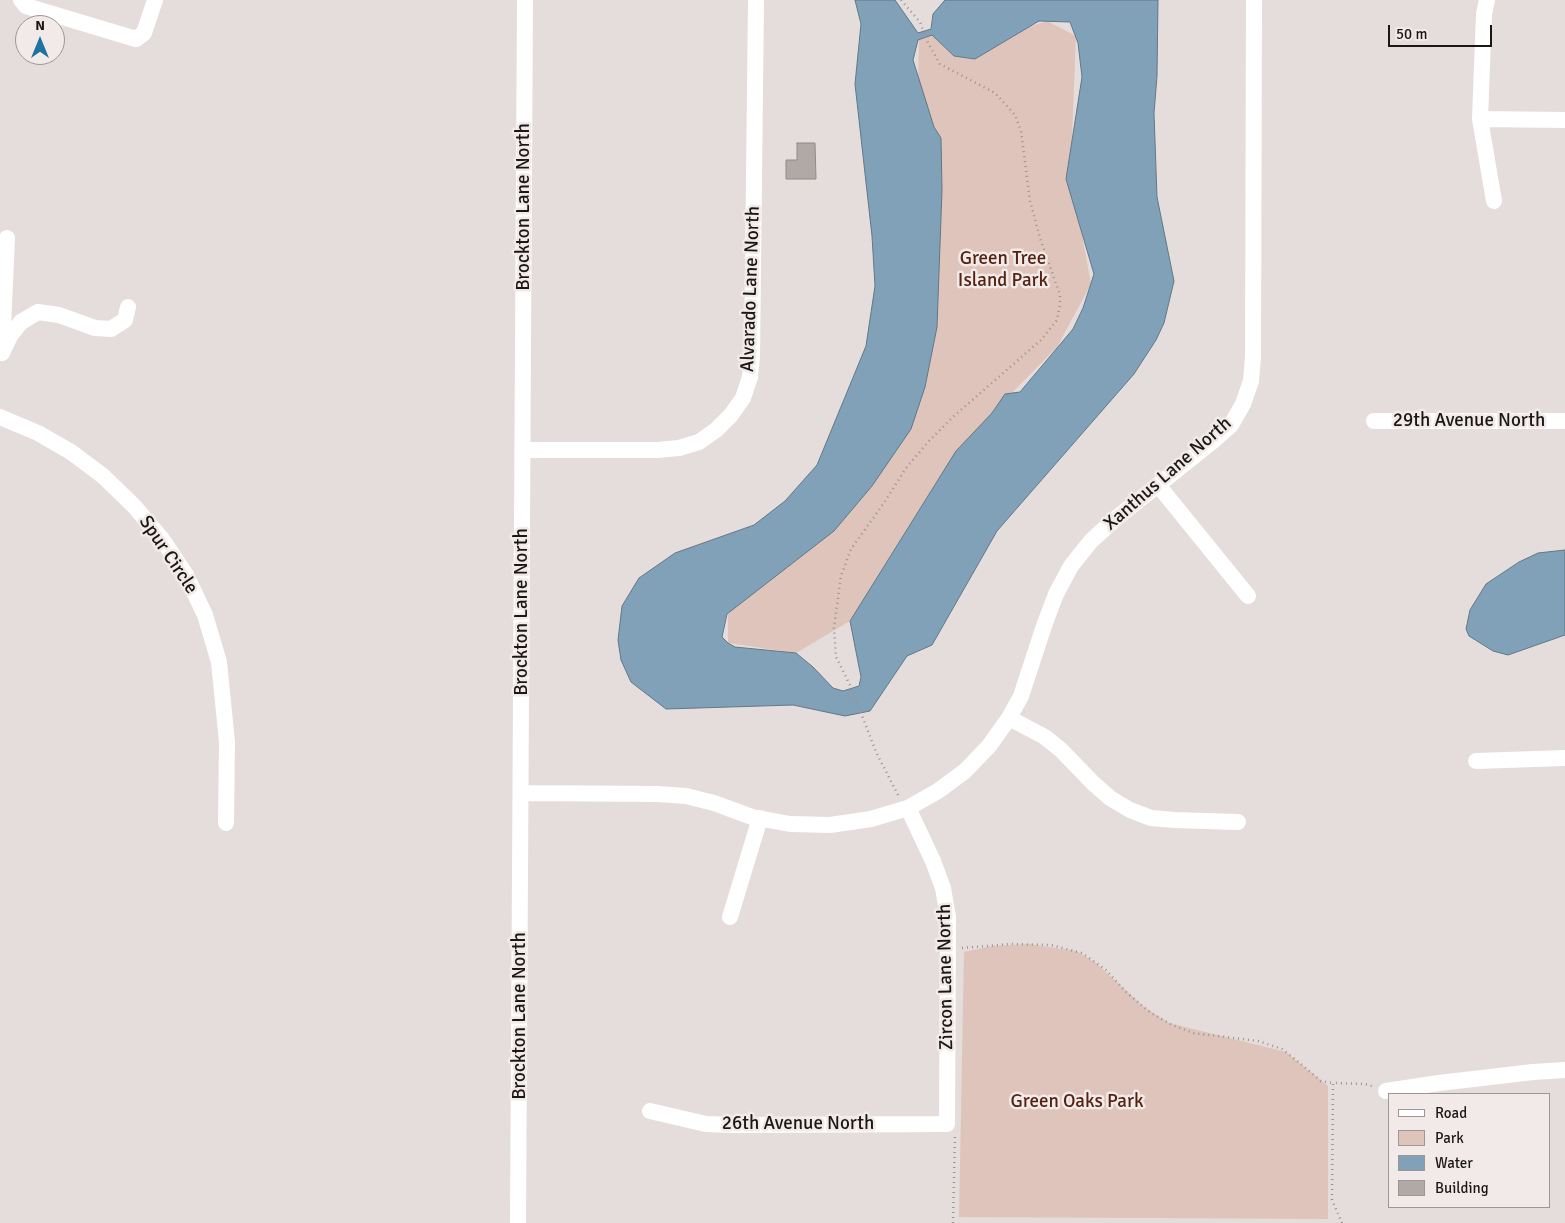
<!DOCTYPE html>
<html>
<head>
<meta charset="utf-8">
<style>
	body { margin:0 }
	#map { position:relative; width:1565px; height:1223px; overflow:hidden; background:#e5dddb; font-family:Signika,sans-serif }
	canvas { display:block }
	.legend { position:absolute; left:1388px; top:1093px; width:162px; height:115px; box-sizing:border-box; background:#f2eae8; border:1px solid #9c9694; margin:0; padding:6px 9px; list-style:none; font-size:15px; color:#1a1817 }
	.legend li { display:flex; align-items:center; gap:10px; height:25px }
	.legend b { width:25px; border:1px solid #9c9694 }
	.north { position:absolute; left:15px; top:15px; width:50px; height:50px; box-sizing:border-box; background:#f2eae8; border:1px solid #9c9694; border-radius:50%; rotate:0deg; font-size:14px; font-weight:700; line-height:20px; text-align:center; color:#1a1817 }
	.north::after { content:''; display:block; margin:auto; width:18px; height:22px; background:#1d74a3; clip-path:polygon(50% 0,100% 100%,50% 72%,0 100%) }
	.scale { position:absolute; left:1388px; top:25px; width:104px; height:22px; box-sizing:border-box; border:2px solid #1a1817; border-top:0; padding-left:6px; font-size:15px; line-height:18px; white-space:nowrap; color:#1a1817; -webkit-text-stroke:4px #f2eae8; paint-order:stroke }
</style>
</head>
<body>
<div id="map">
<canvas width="1565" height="1223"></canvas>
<ul class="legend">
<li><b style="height:6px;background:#fff"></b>Road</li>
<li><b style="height:14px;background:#dec4bb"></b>Park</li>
<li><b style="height:14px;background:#80a1b8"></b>Water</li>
<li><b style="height:14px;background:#b0a9a6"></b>Building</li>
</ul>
<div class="north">N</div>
<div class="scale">50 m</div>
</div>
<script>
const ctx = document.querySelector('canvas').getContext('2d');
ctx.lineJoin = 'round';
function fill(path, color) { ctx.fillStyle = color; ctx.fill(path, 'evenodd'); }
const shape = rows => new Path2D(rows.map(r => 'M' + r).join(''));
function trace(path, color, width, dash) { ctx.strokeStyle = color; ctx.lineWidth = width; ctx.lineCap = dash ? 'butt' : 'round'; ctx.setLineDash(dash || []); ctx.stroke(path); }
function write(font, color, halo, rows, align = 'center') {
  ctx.font = font + ' Signika,sans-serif'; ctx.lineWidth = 5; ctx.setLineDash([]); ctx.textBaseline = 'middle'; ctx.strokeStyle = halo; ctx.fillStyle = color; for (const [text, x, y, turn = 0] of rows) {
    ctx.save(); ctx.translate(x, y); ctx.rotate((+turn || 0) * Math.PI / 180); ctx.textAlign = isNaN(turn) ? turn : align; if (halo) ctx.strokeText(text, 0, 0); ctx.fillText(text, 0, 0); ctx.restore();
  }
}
fill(shape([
	[1047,21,1076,36,1072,138,1080,224,1091,284,1057,347,992,413,937,481,850,621,796,653,728,643,728,614,922,396,918,87,919,40,932,35,954,56,975,59,1029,27],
	[1029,944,1076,951,1095,962,1143,1006,1169,1023,1286,1052,1328,1086,1328,1219,959,1217,964,952,992,946]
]), '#dec4bb');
const water = shape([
	[855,0,895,0,918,33,931,29,933,14,945,0,1158,0,1157,76,1154,113,1157,197,1174,281,1164,323,1156,340,1134,374,997,531,932,645,907,656,870,711,845,716,793,705,666,709,631,682,621,660,618,640,622,606,639,578,675,553,754,525,785,501,817,465,866,346,875,286,872,236,855,84,861,24,855,0],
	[1039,21,1070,22,1078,43,1082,77,1066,179,1094,274,1083,308,1073,329,1020,392,1005,394,992,413,956,451,850,621,861,677,859,686,843,691,833,688,813,667,796,653,735,647,728,643,722,637,727,614,834,531,872,486,911,429,925,387,937,327,942,190,941,138,934,127,913,60,918,40,932,35,954,56,975,59,1039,21],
	[1565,550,1565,635,1508,655,1493,651,1469,636,1466,629,1470,610,1486,584,1519,562,1538,553,1565,550]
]);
fill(water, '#80a1b8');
trace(water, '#617888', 1);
const building = shape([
	[797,143,815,143,816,179,786,179,786,160,797,160,797,143]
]);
fill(building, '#b0a9a6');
trace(building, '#918a88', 1);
trace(shape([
	[898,795,876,752,851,687,836,657,834,628,841,576,851,549,884,503,906,468,929,441,954,416,1041,340,1057,320,1060,304,1060,295,1040,238,1030,201,1021,131,1015,115,995,93,940,64,927,41,920,22,901,0],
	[962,948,1011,944,1051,945,1082,953,1106,970,1127,993,1151,1013,1172,1025,1193,1033,1258,1041,1282,1049,1301,1064,1321,1081,1333,1083],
	[953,1223,955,1135],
	[1342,1223,1332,1200,1333,1083,1365,1084,1372,1086]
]), '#999392', 2.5, [1, 4]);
trace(shape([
	[21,0,26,6,136,39,144,33,155,0],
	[1487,0,1484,14,1480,119,1494,201],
	[1480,119,1565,120],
	[2,349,7,238],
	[2,353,10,336,21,322,38,312,59,315,95,328,111,329,125,320,128,307],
	[0,417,38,433,71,452,103,476,134,506,162,539,186,575,205,615,219,662,227,742,226,823],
	[1374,421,1565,421],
	[523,450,657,450,679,448,699,442,716,430,731,415,743,398,750,377,752,357,756,0],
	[1158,485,1248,596],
	[1009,718,1045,737,1061,750,1093,783,1110,798,1130,810,1151,818,1175,820,1238,822],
	[1476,761,1565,758],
	[521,793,657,794,686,796,714,803,752,817,790,824,830,825,871,819,908,808,938,791,965,771,989,746,1009,718,1021,696,1045,623,1056,594,1071,566,1091,541,1114,520,1213,441,1231,425,1243,404,1251,381,1253,357,1254,0],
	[730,917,760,818],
	[1386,1091,1439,1083,1533,1072,1565,1070],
	[650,1111,706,1124,734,1125,947,1124,948,917,943,888,933,861,908,808],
	[518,1223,525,0]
]), '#fff', 16);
write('19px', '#1a1817', '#f2eae8', [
	["Brockton Lane North",524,207,-90],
	["Alvarado Lane North",751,289,-88],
	["29th Avenue North",1469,421],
	["Xanthus Lane North",1168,474,-41],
	["Spur Circle",168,555,56],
	["Brockton Lane North",522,612,-90],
	["Zircon Lane North",946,977,-91],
	["Brockton Lane North",520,1016,-90],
	["26th Avenue North",798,1124]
]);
write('19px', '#542211', '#f2eae8', [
	["Green Tree",1003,259],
	["Island Park",1003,281],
	["Green Oaks Park",1077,1102]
]);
</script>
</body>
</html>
